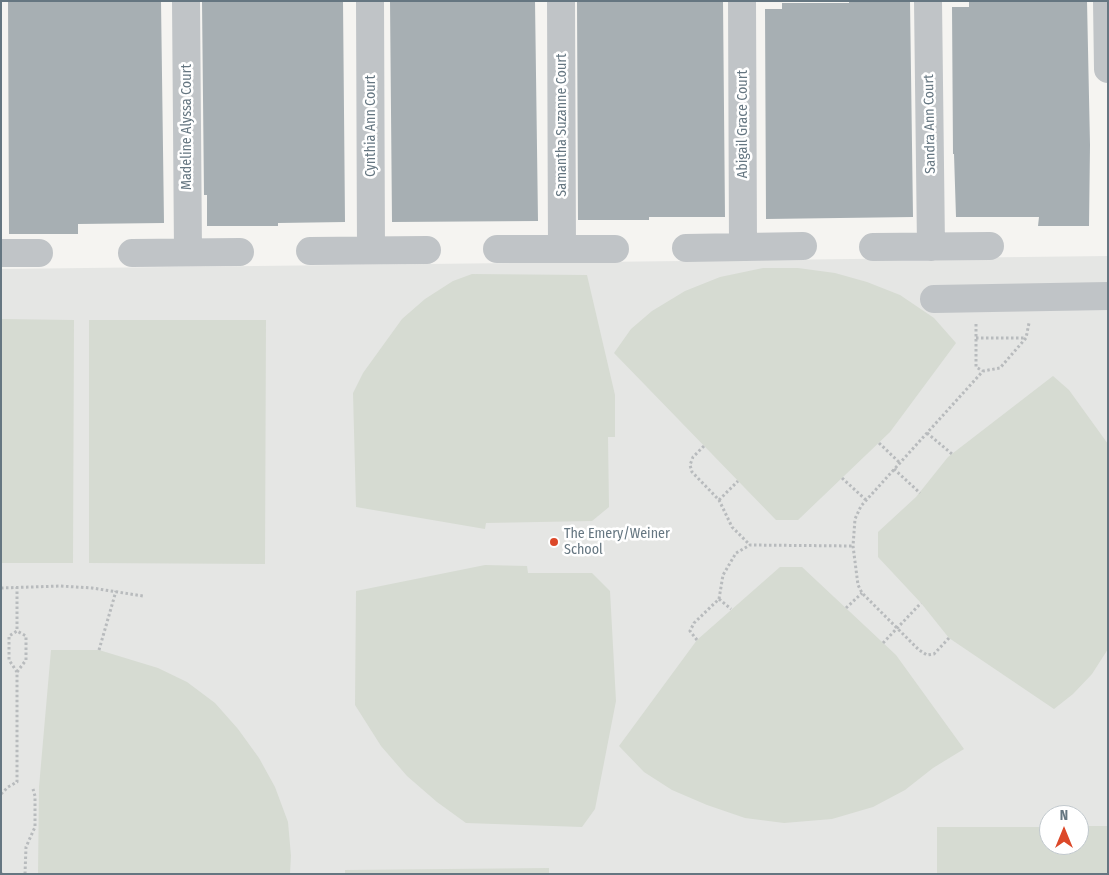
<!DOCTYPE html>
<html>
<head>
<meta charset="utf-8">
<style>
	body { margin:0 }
	#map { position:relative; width:1109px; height:875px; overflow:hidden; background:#f5f4f1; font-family:"Fira Sans Condensed",sans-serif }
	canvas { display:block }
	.frame { position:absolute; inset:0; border:2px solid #657681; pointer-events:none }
	.north { position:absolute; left:1039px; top:805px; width:50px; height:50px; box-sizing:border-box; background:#fff; border:1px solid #c1c8cd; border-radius:50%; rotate:0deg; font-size:14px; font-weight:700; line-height:20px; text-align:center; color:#657681 }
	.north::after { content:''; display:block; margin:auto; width:18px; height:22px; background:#dc4829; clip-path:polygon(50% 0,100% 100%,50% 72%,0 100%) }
</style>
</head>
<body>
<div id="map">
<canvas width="1109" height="875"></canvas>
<div class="frame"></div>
<div class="north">N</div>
</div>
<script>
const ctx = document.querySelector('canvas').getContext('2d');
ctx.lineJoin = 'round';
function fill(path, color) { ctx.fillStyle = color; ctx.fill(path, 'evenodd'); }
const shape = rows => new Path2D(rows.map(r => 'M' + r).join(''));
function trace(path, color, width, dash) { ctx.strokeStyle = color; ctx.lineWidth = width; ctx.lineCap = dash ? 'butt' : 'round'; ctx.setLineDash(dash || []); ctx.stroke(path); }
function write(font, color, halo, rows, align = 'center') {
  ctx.font = font + ' "Fira Sans Condensed",sans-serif'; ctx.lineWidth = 5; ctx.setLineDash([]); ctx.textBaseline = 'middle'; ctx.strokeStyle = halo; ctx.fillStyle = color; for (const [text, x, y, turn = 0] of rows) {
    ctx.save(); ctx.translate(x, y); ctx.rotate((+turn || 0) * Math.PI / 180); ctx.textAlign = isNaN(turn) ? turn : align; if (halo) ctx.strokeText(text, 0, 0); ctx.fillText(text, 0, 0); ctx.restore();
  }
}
fill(shape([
	[1108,256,1108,874,1,874,1,269],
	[1049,815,1079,815,1079,845,1049,845]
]), '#e5e6e4');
fill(shape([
	[763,268,798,268,835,273,867,282,900,295,934,318,956,343,890,432,798,520,776,520,614,353,631,329,652,311,685,291,720,277],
	[472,274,587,275,615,395,615,437,608,437,609,507,592,521,486,523,485,529,356,507,353,393,363,373,402,319,425,299,453,281],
	[1,319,74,320,73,563,1,563],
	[89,320,266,320,265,564,89,563],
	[1053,376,1069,390,1108,444,1108,649,1092,674,1073,694,1054,709,949,638,921,603,878,557,878,532,916,497,948,457],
	[485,565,527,566,528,573,592,573,610,591,616,701,595,809,582,827,466,823,437,802,407,776,381,746,355,705,356,591],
	[780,567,802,567,896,655,964,749,933,768,905,790,873,807,832,819,784,823,745,818,707,805,672,790,644,772,619,746,697,640],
	[51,650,99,650,158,668,187,682,215,703,238,729,259,758,275,787,288,822,291,856,290,874,38,874,39,787],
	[1079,826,1108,826,1108,874,937,874,937,827,1049,827,1049,845,1079,845],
	[549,868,549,874,345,874,345,870]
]), '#d6dbd2');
fill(shape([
	[8,1,161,1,164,223,78,224,78,234,9,234],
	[202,1,343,1,345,222,278,223,278,226,207,226,207,195,204,195],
	[390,1,535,1,538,221,392,222],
	[577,1,723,1,725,217,649,217,649,220,578,220],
	[849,1,910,1,913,217,766,219,765,9,782,9,782,3,849,3],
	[969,1,1087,1,1090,145,1089,226,1038,226,1039,217,956,217,954,154,953,154,952,7,969,7]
]), '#a7afb3');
trace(shape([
	[976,324,976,367,983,371],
	[976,338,1025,338],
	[927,433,952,454],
	[879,443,900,463],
	[704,446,693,457,690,465,692,472,719,500,732,527,750,545],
	[894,469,920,493],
	[842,478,866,500],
	[719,500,738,481],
	[1,588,60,586,92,588,143,596],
	[719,599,731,609],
	[846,608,862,593],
	[949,638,934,654,927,655,919,650,862,593,858,585,853,546,855,519,861,506,983,371,1000,368,1026,338,1029,323],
	[697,640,690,631,694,623,719,599,723,575,736,553,750,545,853,546],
	[883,643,921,603],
	[99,650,116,591],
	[17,672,26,660,26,636,17,631],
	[1,794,8,787,17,782,17,672,9,660,9,636,17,631,17,587],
	[1,873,2,874],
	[25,874,26,847,35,827,35,796,33,789]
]), '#b8bbbd', 3, [2.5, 2.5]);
trace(shape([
	[186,1,188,252],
	[370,1,371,250],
	[561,1,562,249],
	[742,1,743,247],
	[928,1,931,247],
	[1107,1,1108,69],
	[873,247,990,246],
	[686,248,803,246],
	[497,249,615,249],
	[310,251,427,250],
	[1,253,39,253],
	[132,253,240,252],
	[934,299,1108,296]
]), '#c0c4c7', 28);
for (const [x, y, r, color] of [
	[554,542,5,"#dc4829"]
]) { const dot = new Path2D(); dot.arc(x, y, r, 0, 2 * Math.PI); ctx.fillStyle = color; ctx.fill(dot); trace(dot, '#fff', 2); }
write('14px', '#657681', '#fff', [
	["Abigail Grace Court",743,124,-90],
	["Sandra Ann Court",930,124,-91],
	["Samantha Suzanne Court",562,125,-90],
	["Cynthia Ann Court",371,126,-90],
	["Madeline Alyssa Court",187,127,-90]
]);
write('14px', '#657681', '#fff', [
	["The Emery/Weiner",564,534],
	["School",564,550]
], 'left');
</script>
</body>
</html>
